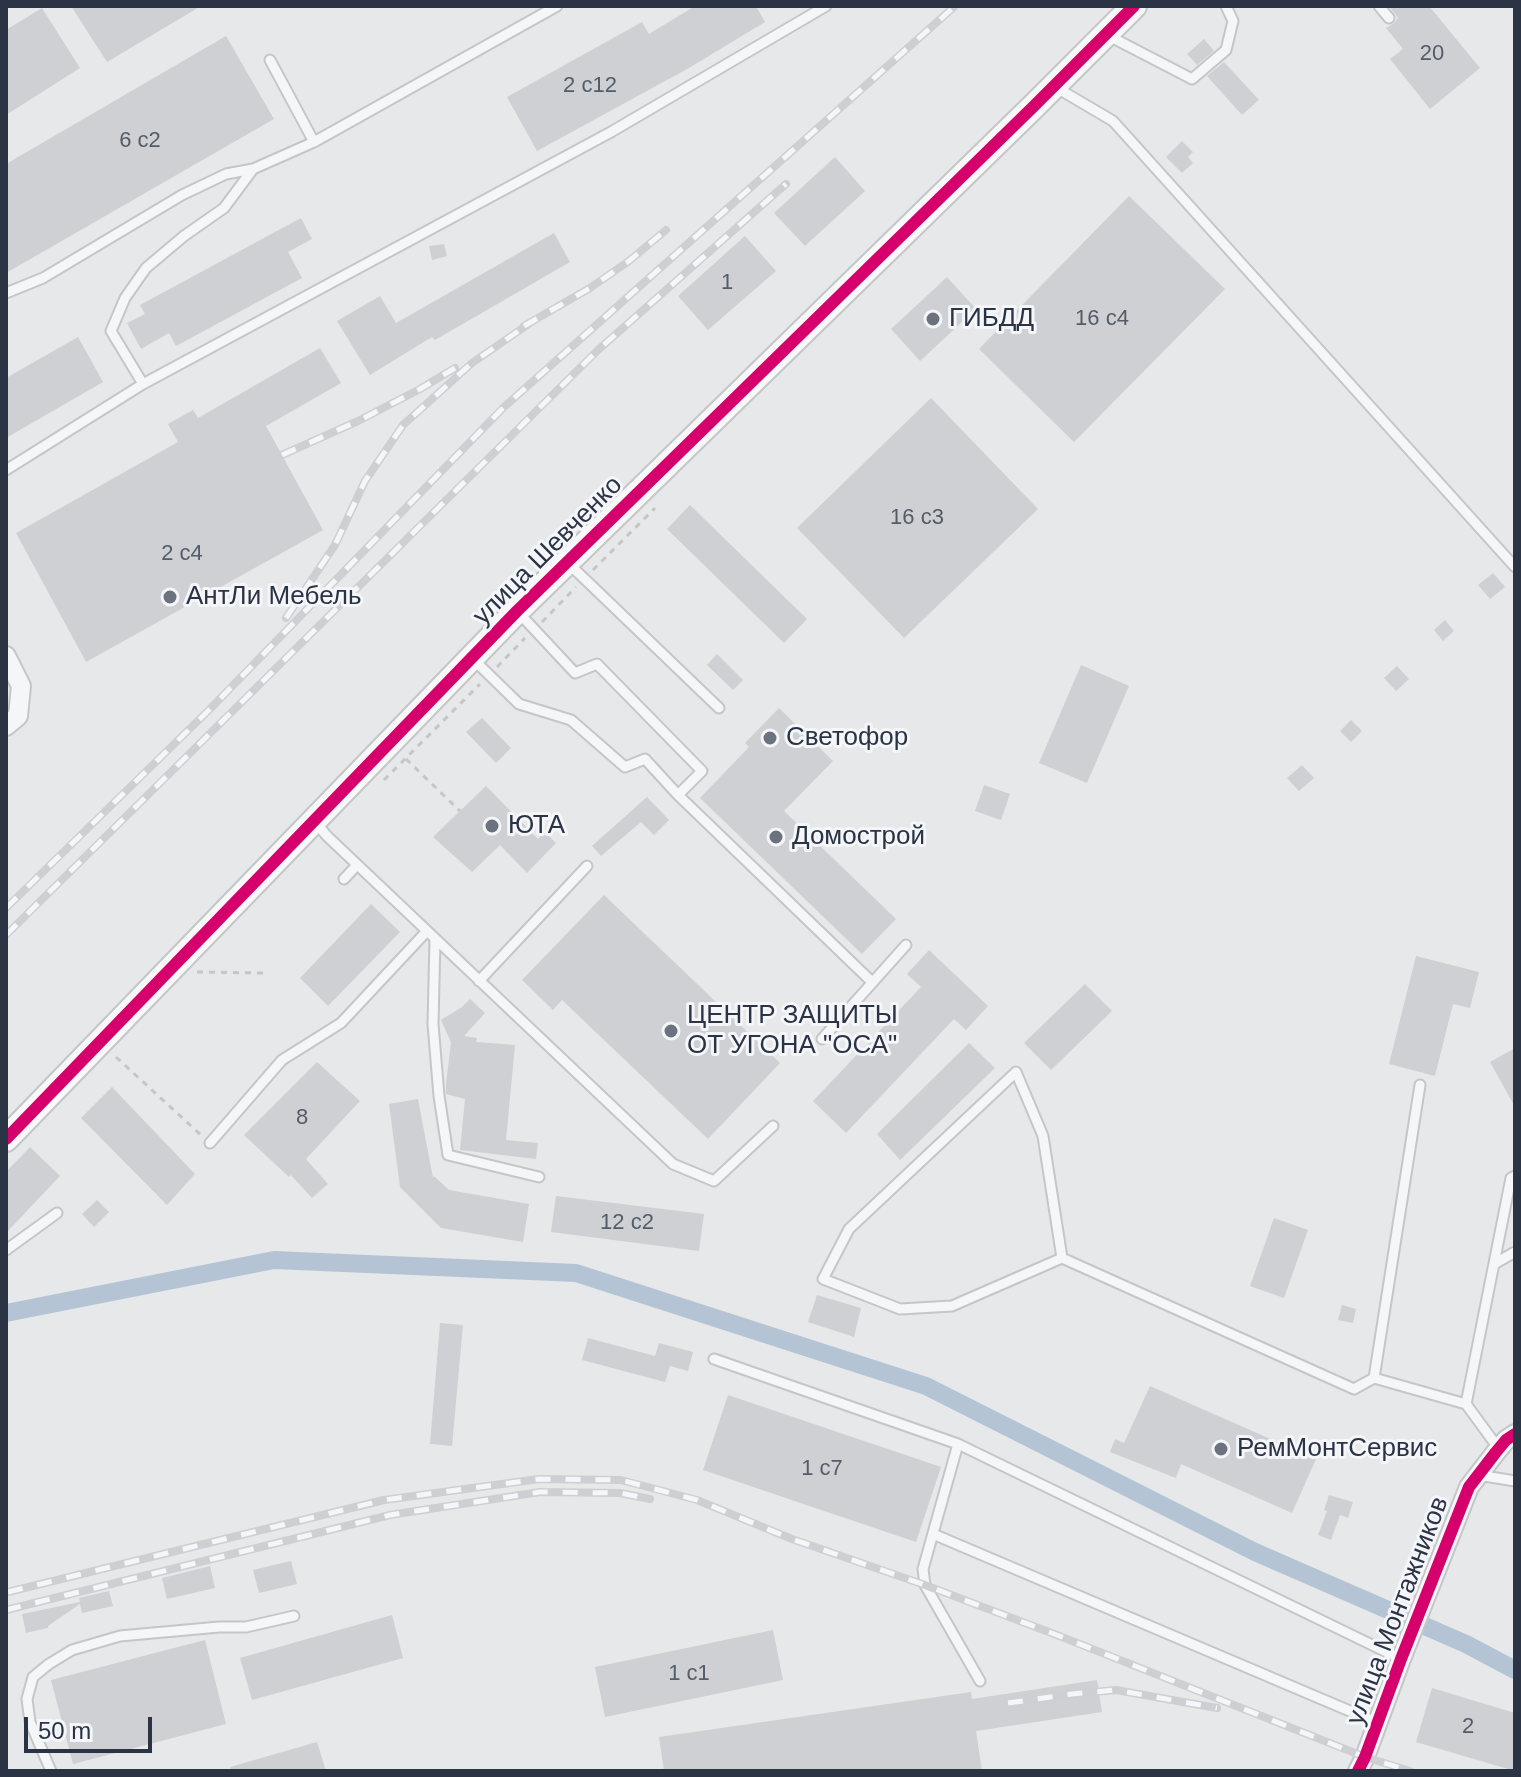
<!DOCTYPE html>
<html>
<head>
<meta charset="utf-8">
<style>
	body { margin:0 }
	#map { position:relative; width:1521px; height:1777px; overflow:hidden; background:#e6e8ea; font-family:Helvetica,sans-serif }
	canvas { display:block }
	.frame { position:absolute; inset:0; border:8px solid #2b3445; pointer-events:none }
	.scale { position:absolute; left:24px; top:1717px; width:128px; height:36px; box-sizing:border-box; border:4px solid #2b3445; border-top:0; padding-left:10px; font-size:24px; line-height:28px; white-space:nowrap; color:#2b3445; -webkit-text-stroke:6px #f4f6f9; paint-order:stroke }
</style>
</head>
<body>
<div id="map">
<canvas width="1521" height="1777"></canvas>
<div class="frame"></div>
<div class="scale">50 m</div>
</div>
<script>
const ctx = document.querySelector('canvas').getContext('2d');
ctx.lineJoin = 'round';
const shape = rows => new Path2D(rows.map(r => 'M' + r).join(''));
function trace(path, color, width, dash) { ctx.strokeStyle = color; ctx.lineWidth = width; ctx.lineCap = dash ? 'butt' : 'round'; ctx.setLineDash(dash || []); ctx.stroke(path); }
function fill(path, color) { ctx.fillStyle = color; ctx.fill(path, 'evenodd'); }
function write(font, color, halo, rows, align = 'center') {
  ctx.font = font + ' Helvetica,sans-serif'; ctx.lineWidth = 6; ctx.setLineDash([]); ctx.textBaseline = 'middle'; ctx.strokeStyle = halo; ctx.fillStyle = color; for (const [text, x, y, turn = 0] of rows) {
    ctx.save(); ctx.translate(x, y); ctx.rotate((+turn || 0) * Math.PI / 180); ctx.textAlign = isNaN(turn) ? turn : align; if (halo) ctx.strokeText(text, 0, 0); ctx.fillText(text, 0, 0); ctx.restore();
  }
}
trace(shape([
	[6,1313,274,1260,576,1273,926,1386,1255,1552,1466,1644,1515,1670]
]), '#b4c4d5', 18);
fill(shape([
	[71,6,201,6,107,62],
	[695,6,756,6,765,22,689,68,537,151,507,97,642,22,649,34],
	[1389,6,1429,6,1480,68,1430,109,1390,59,1403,49,1386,28,1393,24,1398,18],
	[42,8,80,68,6,115,6,30],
	[226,36,274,119,6,273,6,164],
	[1204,39,1214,51,1197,65,1187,54],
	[1224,62,1259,100,1242,115,1207,76],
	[1182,141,1193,152,1188,157,1193,163,1182,173,1166,157],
	[835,157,865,191,805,246,774,213],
	[1129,196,1225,289,1074,442,979,349],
	[301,218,312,239,288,252,302,278,176,346,169,333,141,349,127,323,145,314,140,305],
	[554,233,570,262,435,340,432,337,370,375,337,321,380,296,396,323],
	[745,236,776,271,708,330,678,296],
	[444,244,447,256,432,260,429,246],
	[947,277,976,309,920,361,891,329],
	[78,337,103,382,6,438,6,378],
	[320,348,341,383,266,426,323,530,86,662,16,533,178,442,168,424,193,410,198,418],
	[931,398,1038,509,904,638,797,528],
	[690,505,807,619,784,643,667,529],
	[1493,573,1505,587,1490,599,1478,585],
	[1445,620,1454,631,1443,641,1434,630],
	[717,654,743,680,733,690,707,665],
	[1081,665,1129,686,1087,783,1039,763],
	[1397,666,1409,679,1396,691,1384,678],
	[779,708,833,761,784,811,896,919,862,954,700,798,749,747,745,743],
	[482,718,511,748,496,763,466,732],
	[1351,720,1362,731,1351,742,1340,731],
	[1302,765,1314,778,1299,791,1287,778],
	[984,785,1010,794,1001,820,975,811],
	[486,786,538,839,545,832,556,843,527,873,500,845,472,872,433,837],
	[647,797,669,820,654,835,641,822,601,856,592,846],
	[604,895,780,1063,708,1139,562,1000,553,1010,522,980],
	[371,904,400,932,328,1006,300,978],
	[929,950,988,1006,966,1030,954,1019,846,1133,813,1101,921,987,907,974],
	[1416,956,1479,972,1470,1008,1453,1004,1435,1076,1389,1064],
	[1085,984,1112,1011,1051,1070,1024,1043],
	[470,999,485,1013,464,1036,477,1038,476,1042,515,1045,506,1140,538,1143,536,1159,460,1150,465,1099,446,1094,446,1084,451,1042,441,1020,462,1007],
	[969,1043,995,1068,900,1160,877,1134],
	[1515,1048,1515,1107,1490,1062],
	[317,1062,360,1101,306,1159,328,1184,312,1198,291,1175,289,1177,244,1135],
	[112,1087,195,1174,167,1205,81,1118],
	[418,1099,433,1178,434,1176,449,1190,529,1204,523,1242,441,1228,400,1187,389,1104],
	[30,1147,60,1176,6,1233,6,1172],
	[556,1196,704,1214,699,1251,551,1232],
	[97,1200,109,1212,94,1227,82,1214],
	[1274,1218,1308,1230,1284,1298,1250,1286],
	[817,1295,861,1308,854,1337,808,1322],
	[1342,1305,1356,1309,1353,1323,1338,1320],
	[440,1323,463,1325,452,1446,430,1444],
	[588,1338,655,1356,659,1343,693,1352,688,1371,670,1366,665,1382,582,1360],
	[1150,1386,1316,1459,1292,1513,1181,1464,1176,1478,1110,1452,1115,1439,1124,1443],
	[728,1395,941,1467,916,1542,703,1470],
	[1329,1495,1353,1502,1348,1518,1340,1515,1331,1540,1318,1535,1327,1511,1324,1510],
	[291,1561,297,1584,259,1593,253,1570],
	[210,1566,215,1588,167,1599,162,1578],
	[109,1591,113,1606,82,1613,80,1604,48,1626,48,1628,26,1633,22,1614,80,1602,79,1598],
	[392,1615,403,1658,252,1700,240,1658],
	[773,1630,783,1680,605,1717,595,1667],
	[205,1640,226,1724,73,1764,51,1680],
	[1097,1680,1102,1712,976,1731,982,1771,664,1771,659,1737,971,1692,972,1699],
	[1432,1688,1515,1713,1515,1771,1416,1742],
	[317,1742,326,1771,231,1771,230,1767]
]), '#ced0d3');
const lane = shape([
	[1379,6,1389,18],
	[1109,36,1192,79,1226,50,1233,21,1226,6],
	[270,60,314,142],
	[1057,88,1113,121,1515,567],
	[6,293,43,278,182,195,226,174,253,169],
	[143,384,111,331,125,298,146,268,184,236,224,208,253,169,314,142,557,6],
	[6,470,143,384,611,132,826,6],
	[569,564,719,708],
	[474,660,519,704,571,720,625,767,645,759,678,795,702,771,597,664,575,673,519,613],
	[678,795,872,982],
	[316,823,327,836,673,1164,714,1181,773,1126],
	[344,879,357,865],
	[435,939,433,1024,439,1096,448,1155,539,1177],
	[479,981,587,866],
	[822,1039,906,945],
	[210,1143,282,1060,341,1023,427,931],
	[6,1250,57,1213],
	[1062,1258,1043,1136,1016,1072,849,1229,823,1279,900,1309,952,1306,1062,1258,1354,1389,1374,1378,1466,1404,1499,1449],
	[1494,1264,1515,1252],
	[714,1359,958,1444,1401,1659],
	[1374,1378,1420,1085],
	[1466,1404,1511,1178,1515,1176],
	[958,1444,923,1569,925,1585,980,1681],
	[1478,1475,1515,1481],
	[933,1534,1378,1723],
	[51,1771,30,1722,27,1699,33,1677,49,1664,72,1650,120,1636,219,1627,246,1627,294,1616]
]);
const street = shape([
	[6,656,21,686,18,716,6,726],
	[1358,1771,1365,1757,1401,1659,1469,1487,1496,1452,1506,1440,1515,1434]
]);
const secondary = shape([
	[6,1139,517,611,1034,106,1134,6]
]);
trace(lane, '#c4c6c8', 13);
trace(street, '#c4c6c8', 22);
trace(secondary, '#c4c6c8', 28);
trace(shape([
	[593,570,655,508],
	[542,622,576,587],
	[497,667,525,638],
	[406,759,460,811],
	[384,780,480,684],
	[197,972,264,973],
	[116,1057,202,1136]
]), '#c5c6ca', 3, [6, 6]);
trace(lane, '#f5f6f7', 9);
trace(street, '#f5f6f7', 18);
trace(secondary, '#f8f8f8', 24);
const rail = shape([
	[524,326,590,288,629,261,666,230],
	[282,455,358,421,420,389,455,368],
	[286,618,335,545,365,481,403,425,472,363,533,321],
	[6,908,209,710,504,407,955,6],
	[6,935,598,350,786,184],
	[8,1592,384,1500,539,1479,621,1480,697,1500,792,1539,925,1585,1062,1637,1365,1757,1410,1771],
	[6,1610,390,1515,540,1492,620,1493,650,1499],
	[1008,1703,1072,1694,1116,1690,1217,1708]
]);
trace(rail, '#cecfd2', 8);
trace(rail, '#f4f6f9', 5, [15]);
trace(shape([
	[6,1139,517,611,1034,106,1134,6],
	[1358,1771,1365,1757,1401,1659,1469,1487,1496,1452,1506,1440,1515,1434]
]), '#d6006c', 12);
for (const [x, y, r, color] of [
	[933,319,8,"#6c737f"],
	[170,597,8,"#6c737f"],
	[770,738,8,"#6c737f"],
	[492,826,8,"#6c737f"],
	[776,837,8,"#6c737f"],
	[671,1031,8,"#6c737f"],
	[1221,1449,8,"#6c737f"]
]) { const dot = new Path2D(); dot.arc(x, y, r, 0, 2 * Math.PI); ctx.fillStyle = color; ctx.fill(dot); trace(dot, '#f4f6f9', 3); }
write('22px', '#545c69', null, [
	["20",1432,54],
	["2 с12",590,86],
	["6 с2",140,141],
	["1",727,283],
	["16 с4",1102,319],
	["16 с3",917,518],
	["2 с4",182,554],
	["8",302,1118],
	["12 с2",627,1223],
	["1 с7",822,1469],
	["1 с1",689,1674],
	["2",1468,1727]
]);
write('26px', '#2b3445', '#f4f6f9', [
	["ГИБДД",949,319],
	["АнтЛи Мебель",186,597],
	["Светофор",786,738],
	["ЮТА",508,826],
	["Домострой",792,837],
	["ЦЕНТР ЗАЩИТЫ",687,1016],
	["ОТ УГОНА \"ОСА\"",687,1046],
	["РемМонтСервис",1237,1449]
], 'left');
write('26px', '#2b3445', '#f4f6f9', [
	["улица Шевченко",548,551,-45],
	["улица Монтажников",1398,1611,-69]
]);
</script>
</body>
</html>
